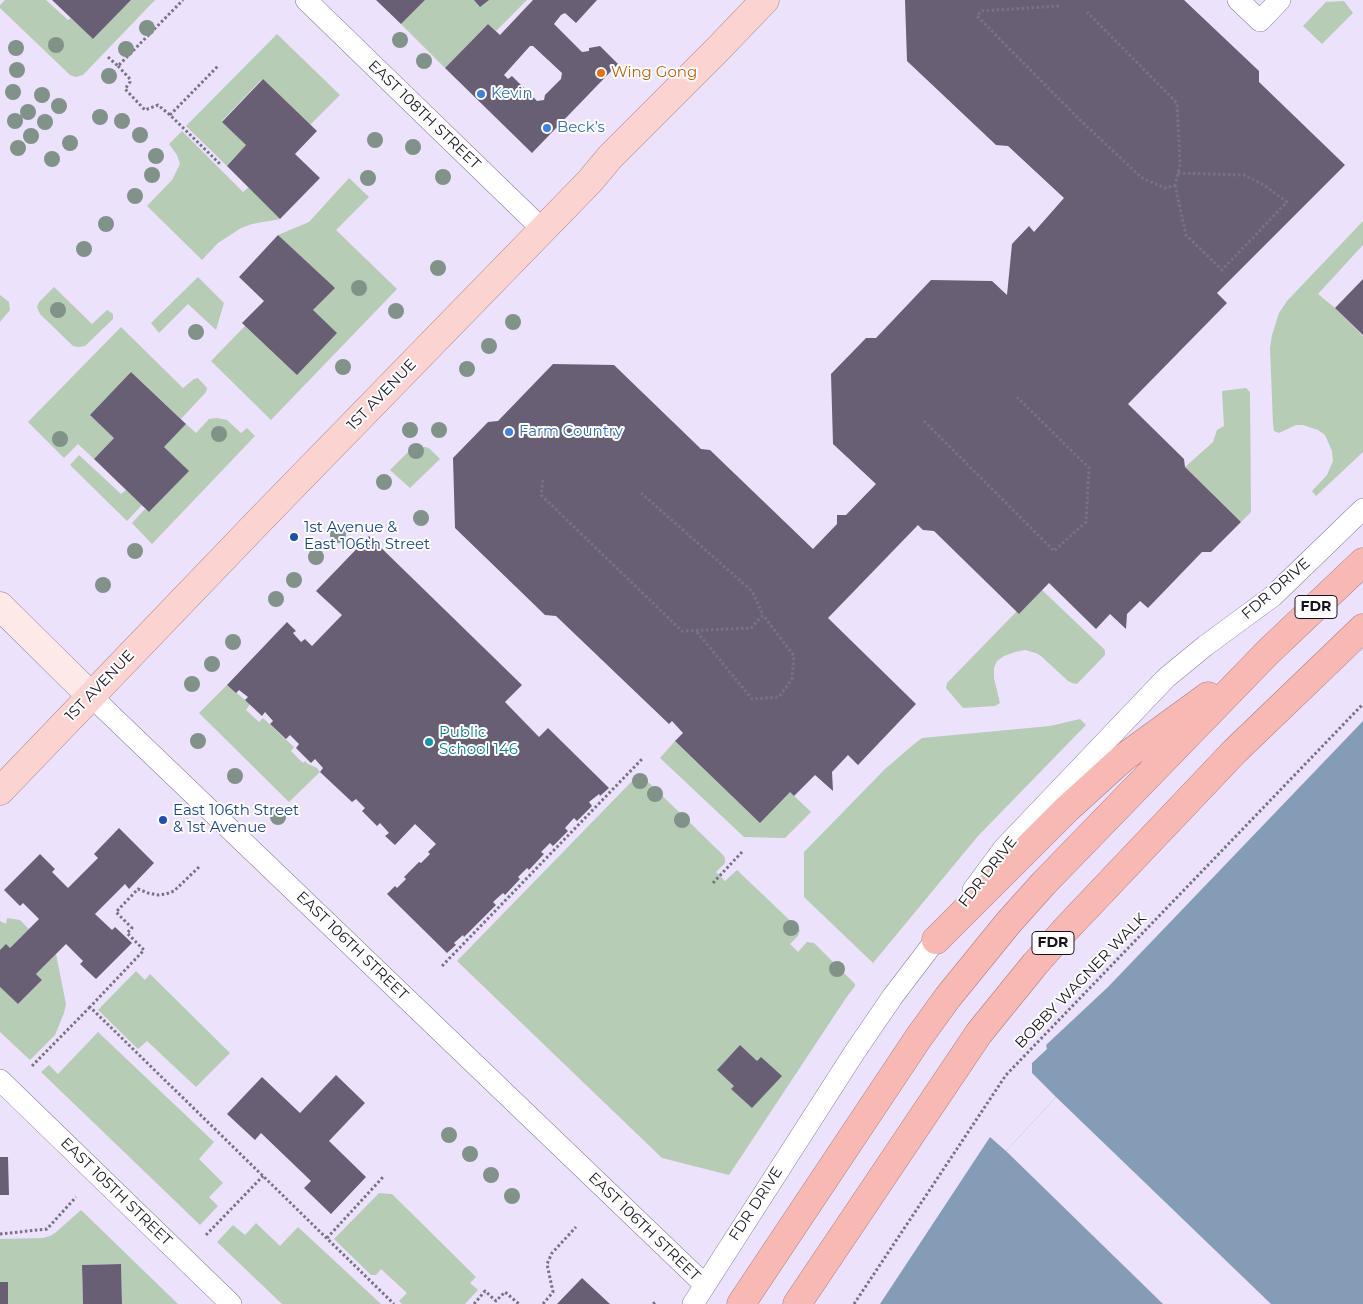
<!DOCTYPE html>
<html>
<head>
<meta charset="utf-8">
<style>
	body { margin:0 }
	canvas { display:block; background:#ece2fc }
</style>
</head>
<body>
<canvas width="1363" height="1304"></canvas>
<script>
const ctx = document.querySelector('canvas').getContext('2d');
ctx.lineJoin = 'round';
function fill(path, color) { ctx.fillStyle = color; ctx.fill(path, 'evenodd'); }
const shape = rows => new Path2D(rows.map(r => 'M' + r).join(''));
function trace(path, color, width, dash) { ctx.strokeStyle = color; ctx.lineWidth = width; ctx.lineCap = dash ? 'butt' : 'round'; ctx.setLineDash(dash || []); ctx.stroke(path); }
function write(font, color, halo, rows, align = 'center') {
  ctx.font = font + ' Montserrat,sans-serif'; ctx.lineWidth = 4; ctx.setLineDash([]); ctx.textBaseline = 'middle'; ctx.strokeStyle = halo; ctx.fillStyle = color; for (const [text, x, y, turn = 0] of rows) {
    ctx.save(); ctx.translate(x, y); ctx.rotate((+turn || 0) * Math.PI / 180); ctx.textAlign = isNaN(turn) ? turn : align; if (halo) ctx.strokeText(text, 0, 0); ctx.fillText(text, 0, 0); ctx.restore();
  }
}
fill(shape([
	[5,0,46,0,68,20,71,18,93,39,131,0,155,0,83,75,76,77,70,75,0,8,0,5],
	[425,0,527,0,496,31,488,24,445,68,401,24],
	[1344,1,1353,13,1322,44,1303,26,1326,2],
	[277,34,340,95,310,125,262,79,222,121,246,145,227,166,186,126],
	[182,131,243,192,249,187,280,219,252,224,241,228,218,243,202,260,147,206,172,180,180,164,177,155,169,144],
	[349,178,369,197,336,230,397,289,271,420,211,361,245,326,313,310,334,288,278,235,309,222],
	[1363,221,1363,245,1318,294,1335,308,1363,336,1363,452,1316,496,1312,491,1327,475,1333,461,1332,451,1325,435,1318,430,1303,425,1296,425,1279,433,1274,431,1273,424,1270,348,1272,335,1279,313,1287,301],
	[198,277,224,303,216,330,188,304,159,333,151,323],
	[54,287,92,324,107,310,113,314,113,319,85,346,79,347,73,346,40,314,37,307,39,302],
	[0,295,9,302,10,310,0,322],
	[121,327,183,388,194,379,198,378,207,388,206,392,181,419,131,372,114,438,94,459,78,444,64,458,28,422],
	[1246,388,1250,392,1251,512,1241,522,1185,467,1213,442,1217,430,1224,426,1222,391],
	[217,418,227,420,241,433,247,428,255,436,152,544,132,523,145,509,149,512,188,471,164,447,186,424,196,433,209,419],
	[426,447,430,449,440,459,410,488,390,470,412,448],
	[79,455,121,494,126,490,142,505,127,521,70,465],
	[1042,590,1105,650,1105,655,1077,684,1072,683,1068,681,1041,656,1036,653,1025,650,1015,652,1004,656,997,661,994,668,994,678,1000,703,995,706,963,708,946,688,947,683,1017,611,1019,614],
	[227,685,250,704,246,710,259,722,263,718,294,747,291,751,303,763,305,761,308,764,317,768,320,772,289,802,199,713],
	[1080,719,1086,725,978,836,873,963,804,897,804,852,885,769,913,745,922,738,1050,726],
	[675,741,731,794,790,792,811,812,785,838,744,837,660,758],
	[637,776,642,776,723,855,725,858,725,863,716,872,725,881,737,870,800,930,798,936,790,944,798,952,807,942,814,943,855,984,855,986,846,998,729,1175,662,1158,457,961],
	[7,918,20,920,29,929,10,948,0,950,0,921,6,924],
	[56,954,66,1004,64,1013,55,1035,30,1060,0,1032,0,987,18,1004,42,980,36,974],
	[136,971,145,980,150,974,230,1053,196,1087,147,1041,138,1049,98,1010],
	[98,1032,214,1142,199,1159,223,1183,209,1197,218,1206,200,1225,41,1072,49,1065,58,1074],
	[379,1193,392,1194,476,1277,470,1283,478,1290,465,1304,402,1304,399,1301,407,1293,381,1269,376,1275,371,1275,334,1239],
	[81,1210,178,1304,122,1304,121,1264,82,1265,83,1304,8,1304,8,1282,0,1282,0,1239,43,1238,50,1236,55,1233],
	[256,1223,280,1246,298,1227,381,1304,282,1304,217,1242,233,1225,245,1235]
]), '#b6ccb5');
fill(shape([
	[1363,721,1363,1304,880,1304,990,1137,1006,1151,1056,1097,1032,1073,1032,1063,1047,1049,1046,1045,1108,987]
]), '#859cb6');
fill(shape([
	[1056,1097,1271,1304,1163,1304,1006,1151]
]), '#ece2fc');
fill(shape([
	[52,0,131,0,93,39],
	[376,0,425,0,401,24],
	[474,0,489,0,480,7],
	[533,0,597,0,576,23,565,13,561,15,554,24,582,52,589,51,589,48,600,46,618,64,532,153,445,68,488,24,500,35],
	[530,46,533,46,562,73,561,79,545,95,544,100,537,101,512,76,508,79,504,75],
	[905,0,1184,0,1259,71,1259,82,1345,165,1217,293,1227,303,1128,404,1184,459,1185,467,1241,522,1211,552,1202,552,1148,608,1140,601,1127,614,1126,629,1110,614,1096,629,1049,583,1019,614,934,531,923,530,918,525,828,618,916,704,858,765,848,755,832,772,833,791,815,775,794,796,790,792,760,823,675,741,683,733,672,721,669,724,556,616,545,615,455,528,453,458,488,422,498,421,553,364,614,365,701,449,710,450,813,549,837,524,837,515,846,515,876,484,833,444,831,374,866,338,876,338,931,280,992,281,1007,295,1012,244,1029,226,1034,232,1064,198,1008,146,996,145,907,61],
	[263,79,317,131,295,154,320,178,280,219,227,166,246,145,222,122],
	[278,235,335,288,313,310,337,333,297,375,242,323,264,301,239,277],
	[1363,279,1363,335,1335,308],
	[131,372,186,424,164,447,189,471,149,512,94,459,114,438,90,415],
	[369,536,522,685,505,702,539,737,548,728,609,788,600,796,599,794,589,802,592,806,577,821,574,818,565,828,568,831,553,846,550,843,541,852,544,854,529,870,527,868,518,877,520,879,505,895,503,893,493,902,496,905,464,937,463,935,454,943,456,945,447,953,387,894,395,886,397,888,406,879,404,877,419,862,421,863,430,854,428,852,436,844,415,824,395,845,385,836,389,833,380,823,377,826,362,811,365,808,356,799,352,802,320,772,323,768,315,759,311,763,296,748,299,744,290,735,286,739,270,724,273,721,265,712,262,716,245,700,248,697,239,690,236,693,227,685,287,622,296,631,293,633,301,642,305,639,312,646,342,615,316,591],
	[119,828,154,863,129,889,125,884,95,914,112,930,115,927,132,943,96,979,80,964,83,961,66,944,36,974,42,980,18,1004,0,987,0,950,6,944,10,948,39,919,23,903,20,906,4,890,40,854,55,869,52,872,68,888,98,858,94,854],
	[740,1045,757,1061,761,1057,782,1076,752,1108,731,1089,734,1086,717,1070],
	[336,1075,365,1103,329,1141,366,1177,331,1214,304,1188,311,1181,261,1133,255,1140,227,1114,262,1077,300,1113],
	[0,1157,8,1157,9,1195,0,1195],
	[121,1264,122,1304,83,1304,82,1265],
	[582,1278,610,1304,557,1304],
	[0,1282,8,1282,8,1304,0,1304]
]), '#685f75');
const minor = shape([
	[306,0,542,229],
	[1238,0,1260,21,1280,0],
	[91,696,705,1285],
	[973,890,1004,848,1166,678,1205,646,1273,596,1363,509],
	[0,1080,231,1304],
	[693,1304,856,1050,893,996,944,929]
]);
const secondary = shape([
	[0,606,91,696]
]);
const primary = shape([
	[0,791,261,519,590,181,610,157,717,50,765,0]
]);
const motorway = shape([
	[936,940,1067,809,1123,758,1208,696],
	[741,1304,919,1037,948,997,1009,922,1044,883,1268,652,1363,562],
	[797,1304,979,1033,1035,964,1066,929,1235,751,1363,628]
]);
trace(minor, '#8a8198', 22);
trace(secondary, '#8a8198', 29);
trace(primary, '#a97f7f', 29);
trace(motorway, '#a97f7f', 29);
trace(shape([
	[1059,6,981,11,977,16,1081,121,1142,178,1165,188,1175,185,1180,165,1177,103,1087,12],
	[108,57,118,66,183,0],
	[118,66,130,79,130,82,125,89,145,110,158,105,170,115,220,164],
	[170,115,218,66],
	[1175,185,1186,235,1222,270,1287,202,1264,185,1244,175,1178,173],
	[924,421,1054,551,1086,522,1089,468,1017,397],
	[543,480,541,495,682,631,751,628,763,615,752,591,641,493],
	[697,632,752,699,779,697,792,679,794,656,763,615],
	[199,867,174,891,166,894,158,895,148,893,138,889,116,912,132,928,127,933,144,950,90,1007,394,1304],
	[713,883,742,852],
	[442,966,643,758],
	[32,1066,90,1007],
	[0,1234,47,1229,76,1197],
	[206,1235,263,1176],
	[327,1238,384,1176],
	[474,1304,485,1291,496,1301,505,1292,519,1304],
	[543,1304,553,1292,547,1264,552,1253,576,1227],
	[653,1304,656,1302],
	[854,1304,1006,1075,1363,704]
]), '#787283', 3, [2.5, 2.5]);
trace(minor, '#fff', 21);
trace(secondary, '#fdeae8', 28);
trace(primary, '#fbd4d2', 28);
trace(motorway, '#f8b8b4', 28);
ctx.fillStyle = '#819288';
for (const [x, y] of [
	[147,28],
	[400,40],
	[56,45],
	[16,48],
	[126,49],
	[424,61],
	[17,70],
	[109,76],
	[13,92],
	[42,95],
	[59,106],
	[28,112],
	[100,117],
	[15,121],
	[122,121],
	[45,122],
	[140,135],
	[31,136],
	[375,140],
	[70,143],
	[413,147],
	[18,148],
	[156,156],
	[52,159],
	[152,175],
	[443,177],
	[368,178],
	[135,196],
	[106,224],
	[84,249],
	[438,268],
	[359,288],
	[58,310],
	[396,311],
	[513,322],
	[196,332],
	[489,346],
	[343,367],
	[467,369],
	[410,430],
	[439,430],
	[219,434],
	[60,439],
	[416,451],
	[384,482],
	[421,518],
	[338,535],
	[135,551],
	[316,557],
	[294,580],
	[103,585],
	[276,599],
	[233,642],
	[212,664],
	[192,684],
	[198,741],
	[235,776],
	[640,781],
	[655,794],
	[278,817],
	[682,820],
	[791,928],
	[837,969],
	[449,1135],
	[470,1154],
	[491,1175],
	[512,1196]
]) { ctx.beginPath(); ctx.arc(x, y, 8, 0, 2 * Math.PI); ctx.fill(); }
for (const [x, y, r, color] of [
	[601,73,5,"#e8710a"],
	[481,94,5,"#3f7fe0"],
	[547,128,5,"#3f7fe0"],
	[509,432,5,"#3f7fe0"],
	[294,537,5,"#1a4fb4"],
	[429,742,5,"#0f9aa8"],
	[163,820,5,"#1a4fb4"]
]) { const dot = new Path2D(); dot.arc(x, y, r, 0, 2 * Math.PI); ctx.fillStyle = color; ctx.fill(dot); trace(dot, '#fff', 2); }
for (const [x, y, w] of [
	[1316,607,42],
	[1053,943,42]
]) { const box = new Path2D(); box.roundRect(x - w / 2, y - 11.5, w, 23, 4); ctx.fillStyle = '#fff'; ctx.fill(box); trace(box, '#17141d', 1); }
write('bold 14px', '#17141d', null, [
	["FDR",1316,607],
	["FDR",1053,943]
]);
write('15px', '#c56008', '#fff', [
	["Wing Gong",611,73]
], 'left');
write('15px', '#366cbe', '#fff', [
	["Kevin",491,94],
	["Beck’s",557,128],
	["Farm Country",519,432]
], 'left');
write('15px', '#17141d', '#fff', [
	["EAST 108TH STREET",424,115,44],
	["1ST AVENUE",382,395,-46],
	["FDR DRIVE",1276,589,-41],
	["1ST AVENUE",100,686,-46],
	["FDR DRIVE",988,872,-52],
	["EAST 106TH STREET",352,946,44],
	["BOBBY WAGNER WALK",1081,981,-46],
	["EAST 105TH STREET",116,1192,44],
	["FDR DRIVE",756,1204,-57],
	["EAST 106TH STREET",644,1227,44]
]);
write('15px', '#164399', '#fff', [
	["1st Avenue &",304,528],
	["East 106th Street",304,545],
	["East 106th Street",173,811],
	["& 1st Avenue",173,828]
], 'left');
write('15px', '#0d838f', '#fff', [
	["Public",439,733],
	["School 146",439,750]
], 'left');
</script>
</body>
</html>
